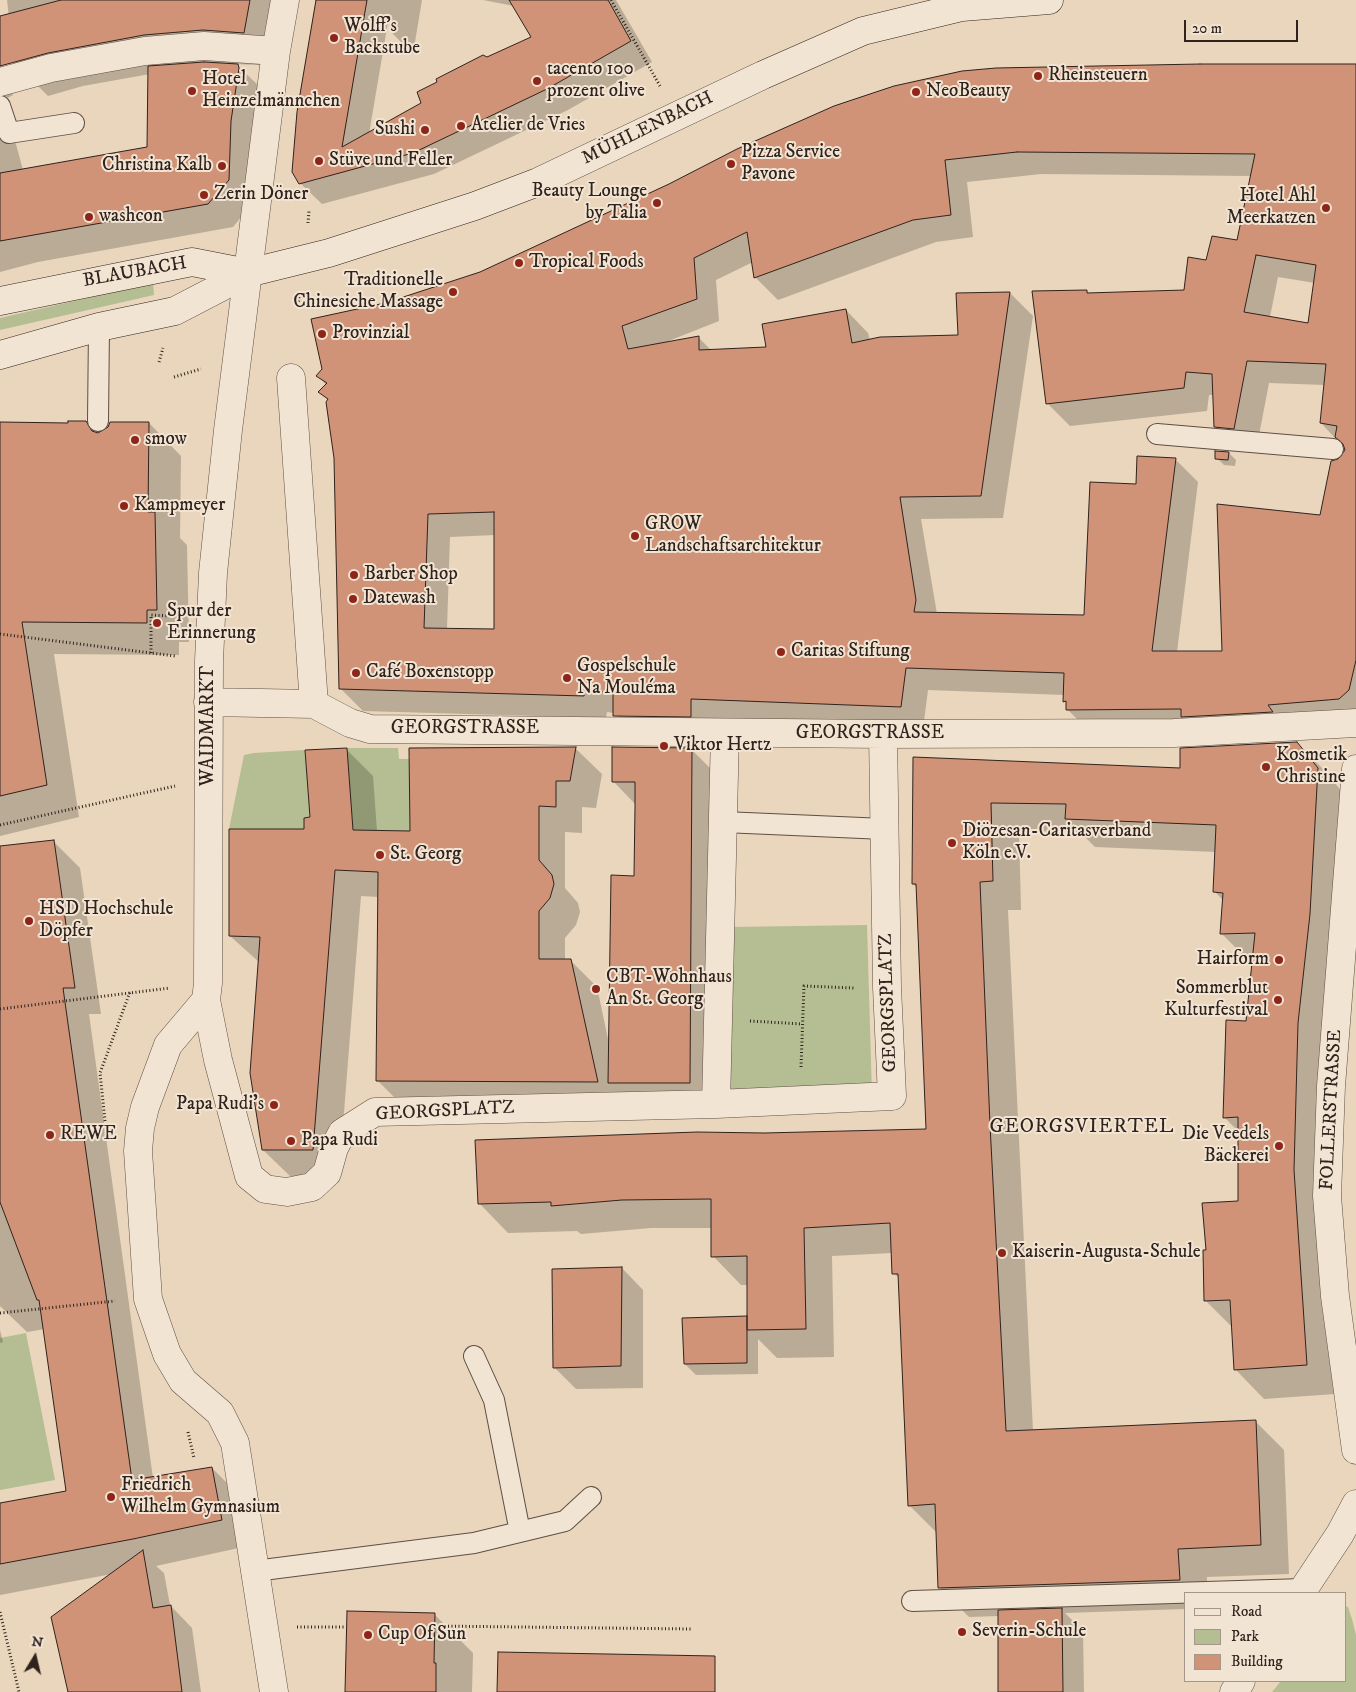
<!DOCTYPE html>
<html>
<head>
<meta charset="utf-8">
<style>
	body { margin:0 }
	#map { position:relative; width:1356px; height:1692px; overflow:hidden; background:#e9d6bc; font-family:"IM FELL DW Pica",serif }
	canvas { display:block }
	.legend { position:absolute; left:1184px; top:1592px; width:162px; height:90px; box-sizing:border-box; background:#f1e4d3; border:1px solid #a4968a; margin:0; padding:6px 9px; list-style:none; font-size:15px; color:#30221c }
	.legend li { display:flex; align-items:center; gap:10px; height:25px }
	.legend b { width:25px; border:1px solid #a4968a }
	.north { position:absolute; left:10px; top:1632px; width:50px; height:50px; -webkit-text-stroke:4px #f1e4d3; paint-order:stroke; rotate:9deg; font-size:14px; font-weight:700; line-height:20px; text-align:center; color:#30221c }
	.north::after { content:''; display:block; margin:auto; width:18px; height:22px; background:#30221c; clip-path:polygon(50% 0,100% 100%,50% 72%,0 100%) }
	.scale { position:absolute; left:1184px; top:20px; width:114px; height:22px; box-sizing:border-box; border:2px solid #30221c; border-top:0; padding-left:6px; font-size:15px; line-height:18px; white-space:nowrap; color:#30221c; -webkit-text-stroke:4px #f1e4d3; paint-order:stroke }
</style>
</head>
<body>
<div id="map">
<canvas width="1356" height="1692"></canvas>
<ul class="legend">
<li><b style="height:6px;background:#f1e4d3"></b>Road</li>
<li><b style="height:14px;background:#b4be92"></b>Park</li>
<li><b style="height:14px;background:#d09378"></b>Building</li>
</ul>
<div class="north">N</div>
<div class="scale">20 m</div>
</div>
<script>
const ctx = document.querySelector('canvas').getContext('2d');
ctx.lineJoin = 'round';
function fill(path, color) { ctx.fillStyle = color; ctx.fill(path, 'evenodd'); }
const shape = rows => new Path2D(rows.map(r => 'M' + r).join(''));
function trace(path, color, width, dash) { ctx.strokeStyle = color; ctx.lineWidth = width; ctx.lineCap = dash ? 'butt' : 'round'; ctx.setLineDash(dash || []); ctx.stroke(path); }
function write(font, color, halo, rows, align = 'center') {
  ctx.font = font + ' "IM FELL DW Pica",serif'; ctx.lineWidth = 4; ctx.setLineDash([]); ctx.textBaseline = 'middle'; ctx.strokeStyle = halo; ctx.fillStyle = color; for (const [text, x, y, turn = 0] of rows) {
    ctx.save(); ctx.translate(x, y); ctx.rotate((+turn || 0) * Math.PI / 180); ctx.textAlign = isNaN(turn) ? turn : align; if (halo) ctx.strokeText(text, 0, 0); ctx.fillText(text, 0, 0); ctx.restore();
  }
}
fill(shape([
	[153,283,154,295,0,330,0,318],
	[347,748,398,748,399,759,409,759,410,831,353,830],
	[305,750,310,817,304,818,304,829,229,829,244,755,254,753],
	[867,925,872,1095,729,1103,731,927],
	[26,1333,55,1480,0,1490,0,1338],
	[1345,1606,1348,1607,1352,1619,1356,1635,1356,1692,1272,1692,1281,1681,1345,1681]
]), '#b4be92');
fill(shape([
	[7,0,289,0,277,66,236,64,262,89,252,204,233,227,38,262,0,272,0,62,13,95,4,100,23,170,148,148,150,74,83,86,48,96,14,62],
	[316,0,422,0,413,54,393,34,388,22,369,134,423,103,487,59,533,38,514,6,483,0,616,0,652,62,568,110,434,174,322,204,300,183,298,112],
	[1356,65,1356,722,1090,732,1067,709,1065,695,928,690,923,729,637,738,614,713,607,712,606,718,363,711,341,689,335,458,329,401,320,392,326,385,318,376,385,304,480,273,670,186],
	[1041,174,1251,176,1238,242,1207,262,1185,292,1089,294,1086,291,1048,404,1070,426,1207,411,1209,395,1214,395,1215,426,1238,449,1256,451,1269,383,1325,385,1321,423,1346,450,1339,461,1321,517,1223,652,1177,652,1198,482,1175,459,1137,486,1085,616,937,614,921,519,1003,518,1033,316,1010,293,957,295,959,336,870,340,868,333,846,310,767,348,712,351,698,337,661,344,719,321,716,280,753,262,755,277,778,300,936,242,973,237,967,182],
	[1278,277,1315,283,1309,324,1270,317],
	[495,535,496,631,447,629,450,537],
	[0,423,86,423,97,434,149,423,181,456,180,538,187,545,189,642,179,642,179,655,54,654,79,817,0,836],
	[1229,453,1236,460,1235,466,1224,465,1217,458],
	[1297,743,1326,772,1347,798,1335,1394,1264,1399,1236,1370,1233,1328,1205,1300,1207,1251,1239,1203,1240,1133,1224,1117,1247,1023,1254,962,1250,962,1221,933,1223,900,1214,891,1216,852,1095,847,1080,832,1019,831,1021,910,1008,910,1033,1431,1255,1421,1284,1450,1289,1574,1207,1577,1207,1593,1185,1593,1185,1609,1065,1613,1083,1631,1084,1692,999,1692,999,1616,969,1617,940,1588,937,1533,909,1505,900,1279,894,1273,892,1253,832,1256,834,1357,777,1358,758,1339,758,1374,696,1375,685,1364,748,1319,748,1285,741,1285,713,1256,712,1228,651,1228,581,1234,577,1231,508,1233,480,1204,764,1135,928,1130,918,889,913,884,914,758,1181,769],
	[575,748,602,774,596,808,582,807,582,833,565,832,565,888,578,903,580,912,576,925,565,938,565,960,570,960,597,987,608,1039,635,877,636,805,613,781,691,749,719,777,718,1111,404,1107,377,1080,379,897,361,896,339,1176,290,1176,263,1150,259,962,230,936,305,831,346,749,373,776,377,831,411,832],
	[54,842,80,868,101,1014,89,1014,153,1478,212,1468,238,1494,248,1546,156,1566,164,1573,170,1605,192,1628,201,1692,71,1692,112,1574,0,1595,0,1505,67,1492,45,1329,27,1332,0,1306,0,848],
	[622,1268,643,1290,643,1388,576,1389,554,1367],
	[0,1330,3,1342,0,1343],
	[434,1614,473,1653,472,1692,346,1692]
]), '#0003');
const building = shape([
	[61,0,250,0,244,33,203,30,144,35,48,53,0,66,0,16,61,0],
	[316,0,367,0,342,147,421,103,417,92,437,82,436,79,483,55,487,57,531,37,509,0,608,0,631,41,547,89,413,153,299,184,292,172,297,112,316,0],
	[204,62,238,64,239,68,231,121,229,180,208,204,0,241,0,173,147,147,148,66,204,62],
	[1200,64,1356,64,1356,660,1349,690,1339,699,1268,705,1273,712,1181,717,1181,709,1066,710,1066,701,1063,702,1064,673,906,668,901,707,691,699,691,717,613,716,613,693,585,690,584,696,339,689,334,458,326,402,328,399,318,392,327,383,316,376,322,369,311,319,385,303,480,272,669,184,737,149,834,106,894,86,962,71,996,68,1200,64],
	[1017,152,1255,154,1237,240,1212,236,1206,260,1188,257,1184,290,1087,293,1087,290,1032,291,1046,404,1184,388,1186,372,1212,374,1214,427,1234,429,1247,361,1326,364,1320,423,1337,426,1335,437,1343,444,1345,450,1338,459,1331,461,1320,515,1217,504,1222,651,1152,651,1176,458,1137,456,1136,484,1090,482,1084,615,914,612,916,600,900,497,981,496,1010,292,956,293,958,335,880,337,852,343,846,309,762,324,766,347,699,350,699,336,628,349,622,326,697,299,694,258,747,232,754,278,913,220,951,215,945,160,1017,152],
	[1256,255,1316,265,1308,323,1244,312,1256,255],
	[494,512,494,629,424,628,428,514,494,512],
	[68,421,86,421,92,431,98,433,108,427,110,422,149,422,148,512,155,512,157,610,147,610,147,623,22,622,47,785,0,796,0,422,68,423,68,421],
	[1215,451,1229,452,1228,460,1215,459,1215,451],
	[1297,742,1318,768,1310,914,1298,1023,1294,1170,1307,1365,1234,1370,1230,1300,1204,1301,1203,1250,1206,1250,1202,1203,1238,1201,1238,1117,1223,1118,1226,1020,1246,1021,1255,933,1220,934,1223,893,1213,892,1216,825,1065,819,1066,804,991,803,993,881,980,882,990,1125,1006,1431,1256,1420,1261,1545,1178,1549,1180,1580,938,1588,935,1504,908,1506,898,1274,892,1274,890,1223,804,1228,806,1329,747,1330,747,1256,711,1257,711,1199,622,1200,551,1206,551,1202,478,1204,475,1140,697,1132,764,1133,926,1129,916,884,912,884,913,757,1180,768,1180,748,1297,742],
	[576,747,570,781,556,781,556,807,539,806,539,860,552,875,554,884,550,898,539,911,539,959,571,959,598,1082,376,1081,378,872,335,870,313,1150,262,1150,250,1073,260,937,229,936,229,829,304,829,304,818,310,817,305,750,347,748,353,830,410,831,409,748,576,747],
	[612,747,692,748,690,1083,608,1083,611,875,634,876,635,807,635,782,612,782,612,747],
	[54,840,75,988,63,988,132,1480,212,1467,222,1520,133,1539,0,1564,0,1503,66,1491,39,1300,37,1300,0,1202,0,846,54,840],
	[622,1267,621,1366,553,1368,552,1269,622,1267],
	[747,1316,747,1363,684,1364,682,1318,747,1316],
	[143,1550,153,1608,171,1605,182,1692,68,1692,51,1617,143,1550],
	[1062,1608,1063,1692,998,1692,998,1610,1062,1608],
	[347,1611,435,1613,434,1663,436,1663,436,1692,345,1692,347,1611],
	[498,1652,715,1656,715,1692,497,1692,498,1652]
]);
fill(building, '#d09378');
trace(building, '#30221c', 1);
const lane = shape([
	[0,106,9,133,74,123],
	[98,421,99,327],
	[1157,434,1333,449],
	[723,822,885,829],
	[474,1356,494,1400,520,1532],
	[255,1571,474,1543,565,1521,591,1497],
	[912,1601,1304,1589]
]);
const street = shape([
	[285,0,276,51,228,430,213,573,209,661,208,983,206,1000,218,1060,249,1176,265,1189,287,1192,312,1187,327,1173,334,1148,342,1133,375,1112,716,1104],
	[0,82,51,68,145,51,204,46,276,51],
	[291,378,314,704],
	[208,702,314,704,350,723,370,729,883,734,1174,733,1356,723],
	[725,733,716,1104,892,1096,887,987,883,734],
	[1356,769,1331,1086,1327,1196,1335,1296,1356,1450],
	[206,1000,168,1045,145,1107,140,1128,138,1151,148,1299,167,1354,183,1381,220,1413,235,1443,274,1692],
	[1301,1593,1340,1534,1356,1504],
	[1234,1692,1241,1681]
]);
const secondary = shape([
	[0,301,192,262,248,273],
	[0,355,99,327,175,311,248,273,329,253,475,206,538,182,763,75,863,31,962,7,1049,0]
]);
trace(lane, '#5e4f44', 22);
trace(street, '#5e4f44', 29);
trace(secondary, '#30221c', 29);
trace(shape([
	[611,0,660,86],
	[308,223,309,211],
	[298,305,299,296],
	[159,362,163,348],
	[174,377,201,369],
	[0,634,175,656],
	[151,653,151,615,171,616],
	[0,825,175,786],
	[0,1009,170,988],
	[750,1021,802,1024],
	[801,1067,804,986,854,988],
	[105,1121,100,1073,130,992],
	[0,1313,115,1301],
	[188,1432,194,1458],
	[0,1612,19,1692],
	[434,1626,692,1629],
	[297,1627,346,1627]
]), '#30221c', 3, [1, 2.5]);
trace(lane, '#f1e4d3', 20);
trace(street, '#f1e4d3', 28);
trace(secondary, '#f1e4d3', 28);
for (const [x, y, r, color] of [
	[334,38,5,"#8f2418"],
	[1038,76,5,"#8f2418"],
	[537,81,5,"#8f2418"],
	[192,91,5,"#8f2418"],
	[916,92,5,"#8f2418"],
	[461,126,5,"#8f2418"],
	[425,130,5,"#8f2418"],
	[319,161,5,"#8f2418"],
	[731,164,5,"#8f2418"],
	[222,166,5,"#8f2418"],
	[204,195,5,"#8f2418"],
	[657,203,5,"#8f2418"],
	[1326,208,5,"#8f2418"],
	[89,217,5,"#8f2418"],
	[519,263,5,"#8f2418"],
	[453,292,5,"#8f2418"],
	[322,334,5,"#8f2418"],
	[135,440,5,"#8f2418"],
	[124,506,5,"#8f2418"],
	[635,536,5,"#8f2418"],
	[354,575,5,"#8f2418"],
	[353,599,5,"#8f2418"],
	[157,623,5,"#8f2418"],
	[781,652,5,"#8f2418"],
	[356,673,5,"#8f2418"],
	[567,678,5,"#8f2418"],
	[664,746,5,"#8f2418"],
	[1266,767,5,"#8f2418"],
	[952,843,5,"#8f2418"],
	[380,855,5,"#8f2418"],
	[29,921,5,"#8f2418"],
	[1279,960,5,"#8f2418"],
	[596,989,5,"#8f2418"],
	[1278,1000,5,"#8f2418"],
	[274,1105,5,"#8f2418"],
	[50,1135,5,"#8f2418"],
	[291,1141,5,"#8f2418"],
	[1279,1146,5,"#8f2418"],
	[1002,1253,5,"#8f2418"],
	[111,1497,5,"#8f2418"],
	[962,1632,5,"#8f2418"],
	[368,1635,5,"#8f2418"]
]) { const dot = new Path2D(); dot.arc(x, y, r, 0, 2 * Math.PI); ctx.fillStyle = color; ctx.fill(dot); trace(dot, '#f1e4d3', 2); }
write('19px', '#30221c', '#f1e4d3', [
	["Wolff's",344,27],
	["Backstube",344,49],
	["tacento 100",547,70],
	["prozent olive",547,92],
	["Rheinsteuern",1048,76],
	["Hotel",202,80],
	["Heinzelmännchen",202,102],
	["NeoBeauty",926,92],
	["Atelier de Vries",471,126],
	["Sushi",415,130,"right"],
	["Pizza Service",741,153],
	["Pavone",741,175],
	["Stüve und Feller",329,161],
	["Christina Kalb",212,166,"right"],
	["Beauty Lounge",647,192,"right"],
	["by Talia",647,214,"right"],
	["Zerin Döner",214,195],
	["Hotel Ahl",1316,197,"right"],
	["Meerkatzen",1316,219,"right"],
	["washcon",99,217],
	["Tropical Foods",529,263],
	["Traditionelle",443,281,"right"],
	["Chinesiche Massage",443,303,"right"],
	["Provinzial",332,334],
	["smow",145,440],
	["Kampmeyer",134,506],
	["GROW",645,525],
	["Landschaftsarchitektur",645,547],
	["Barber Shop",364,575],
	["Datewash",363,599],
	["Spur der",167,612],
	["Erinnerung",167,634],
	["Caritas Stiftung",791,652],
	["Gospelschule",577,667],
	["Na Mouléma",577,689],
	["Café Boxenstopp",366,673],
	["Viktor Hertz",674,746],
	["Kosmetik",1276,756],
	["Christine",1276,778],
	["Diözesan-Caritasverband",962,832],
	["Köln e.V.",962,854],
	["St. Georg",390,855],
	["HSD Hochschule",39,910],
	["Döpfer",39,932],
	["Hairform",1269,960,"right"],
	["CBT-Wohnhaus",606,978],
	["An St. Georg",606,1000],
	["Sommerblut",1268,989,"right"],
	["Kulturfestival",1268,1011,"right"],
	["Papa Rudi's",264,1105,"right"],
	["REWE",60,1135],
	["Die Veedels",1269,1135,"right"],
	["Bäckerei",1269,1157,"right"],
	["Papa Rudi",301,1141],
	["Kaiserin-Augusta-Schule",1012,1253],
	["Friedrich",121,1486],
	["Wilhelm Gymnasium",121,1508],
	["Severin-Schule",972,1632],
	["Cup Of Sun",378,1635]
], 'left');
write('19px', '#30221c', '#f1e4d3', [
	["MÜHLENBACH",648,129,-26],
	["BLAUBACH",135,273,-10],
	["WAIDMARKT",209,726,-90],
	["GEORGSTRASSE",465,729],
	["GEORGSTRASSE",870,734],
	["GEORGSPLATZ",889,1003,-92],
	["FOLLERSTRASSE",1332,1110,-87],
	["GEORGSPLATZ",445,1112,-3]
]);
ctx.letterSpacing = '1px';
write('20px', '#30221c', '#f1e4d3', [
	["GEORGSVIERTEL",1082,1128]
]);
ctx.letterSpacing = '0px';
</script>
</body>
</html>
